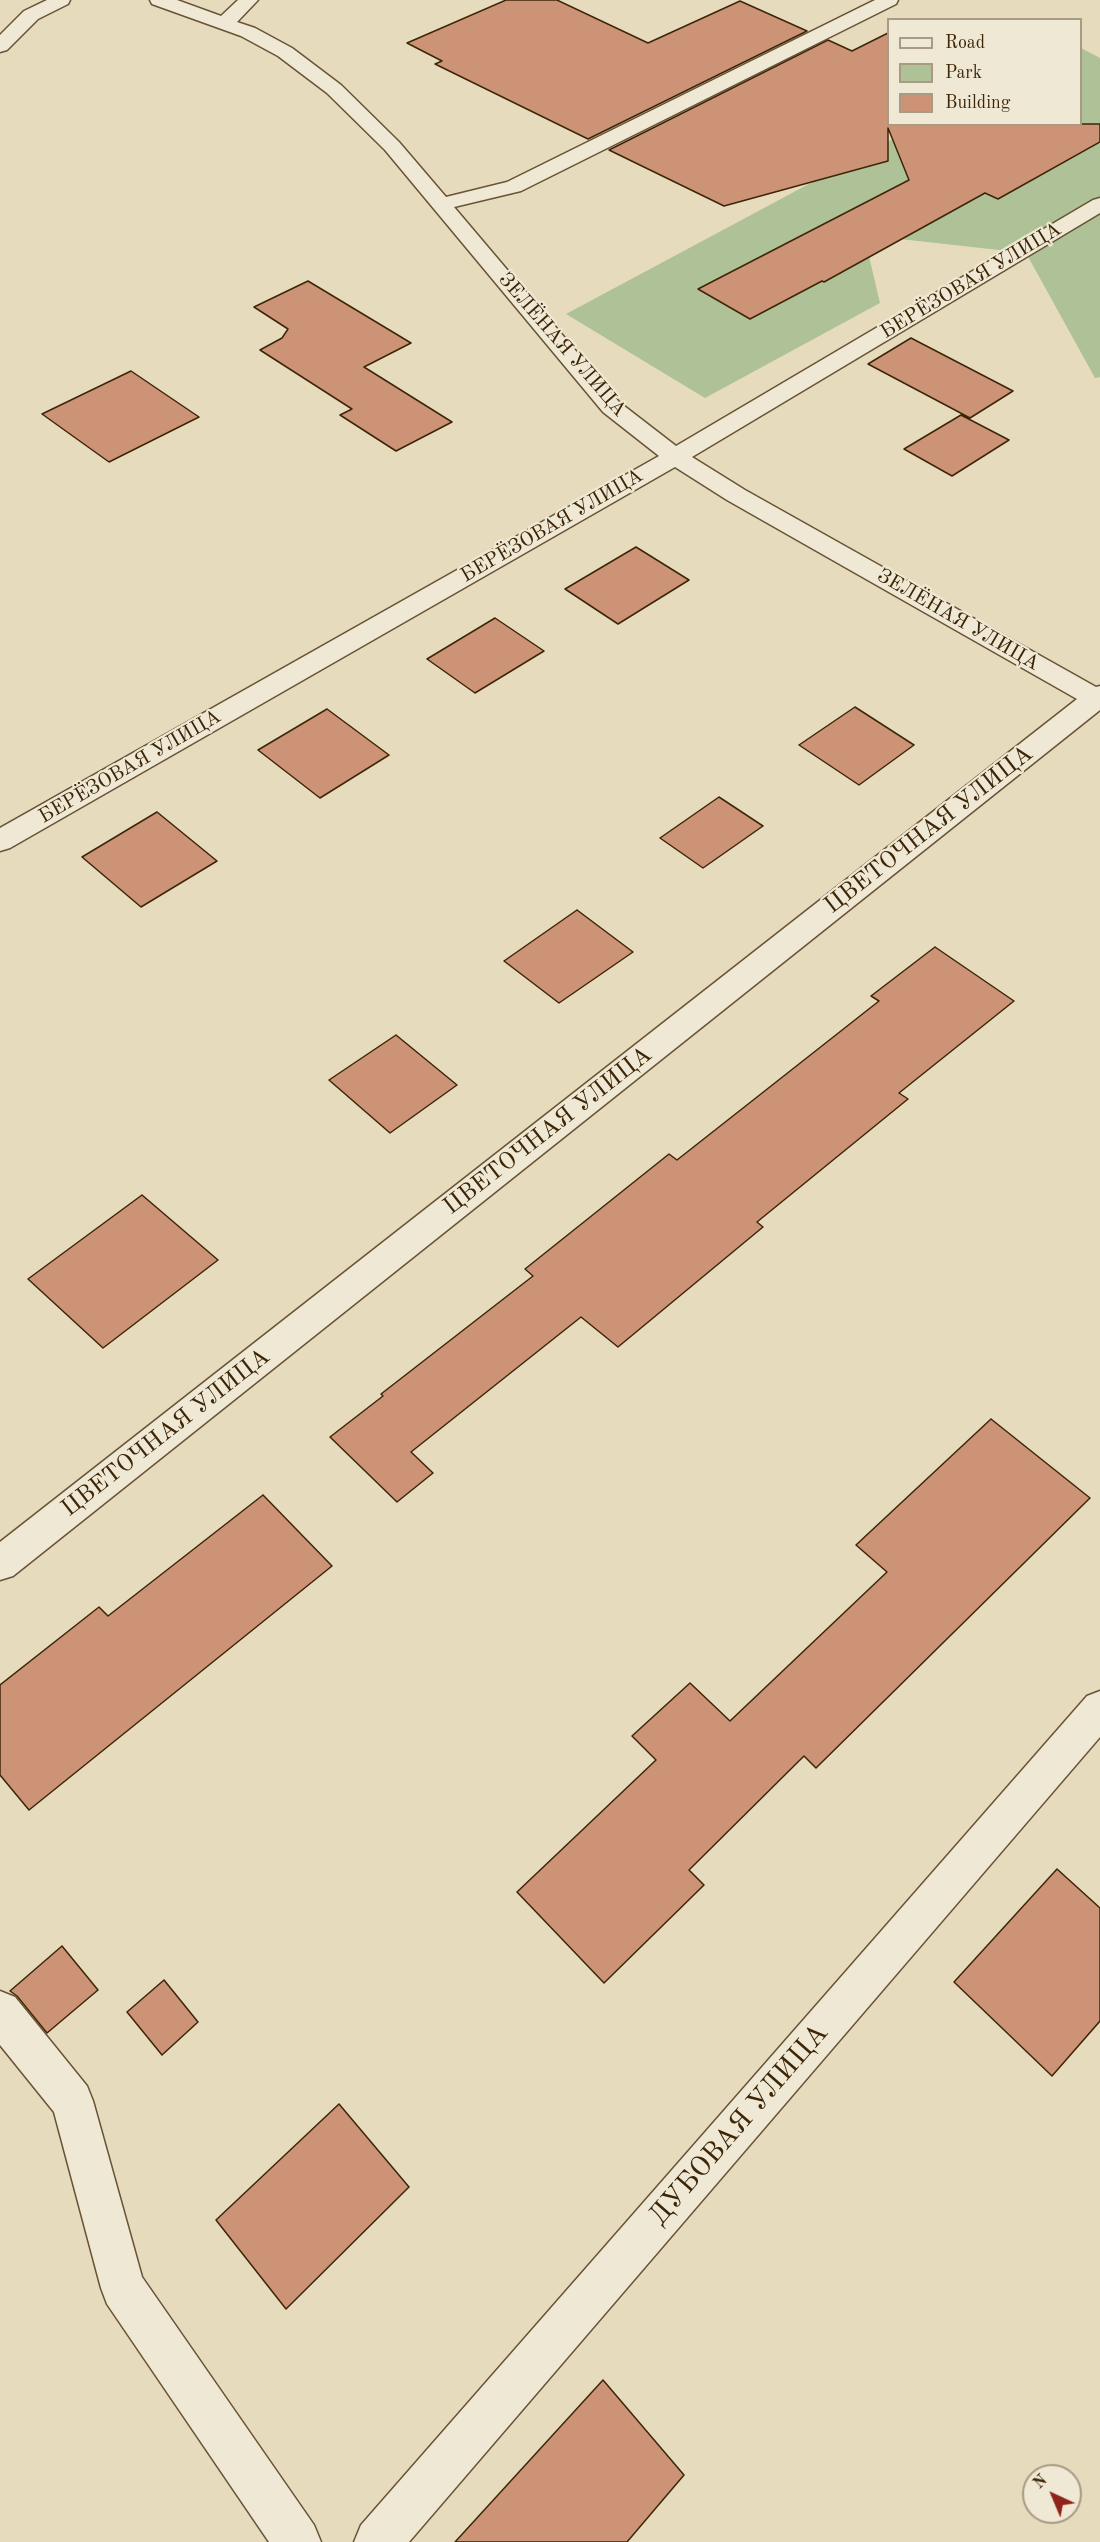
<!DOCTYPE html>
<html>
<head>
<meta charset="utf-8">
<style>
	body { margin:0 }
	#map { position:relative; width:1100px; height:2542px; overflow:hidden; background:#e7dbbe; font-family:"Old Standard TT",serif }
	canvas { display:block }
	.legend { position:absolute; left:887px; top:18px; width:195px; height:108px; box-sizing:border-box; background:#efe8d5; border:2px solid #a89a83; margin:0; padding:8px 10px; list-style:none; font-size:18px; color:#3d2607 }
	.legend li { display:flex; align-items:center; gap:12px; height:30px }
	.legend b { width:30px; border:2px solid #a89a83 }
	.north { position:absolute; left:1022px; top:2464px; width:60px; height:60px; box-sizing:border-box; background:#efe8d5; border:2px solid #a89a83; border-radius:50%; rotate:316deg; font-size:16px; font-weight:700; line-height:24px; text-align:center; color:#3d2607 }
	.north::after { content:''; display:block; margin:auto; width:21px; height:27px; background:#8f2418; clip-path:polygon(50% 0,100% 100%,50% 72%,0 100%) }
</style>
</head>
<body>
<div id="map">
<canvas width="1100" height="2542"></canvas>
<ul class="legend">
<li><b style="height:8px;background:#efe8d5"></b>Road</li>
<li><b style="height:16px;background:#afc196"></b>Park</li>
<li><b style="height:16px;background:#cd9377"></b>Building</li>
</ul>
<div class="north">N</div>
</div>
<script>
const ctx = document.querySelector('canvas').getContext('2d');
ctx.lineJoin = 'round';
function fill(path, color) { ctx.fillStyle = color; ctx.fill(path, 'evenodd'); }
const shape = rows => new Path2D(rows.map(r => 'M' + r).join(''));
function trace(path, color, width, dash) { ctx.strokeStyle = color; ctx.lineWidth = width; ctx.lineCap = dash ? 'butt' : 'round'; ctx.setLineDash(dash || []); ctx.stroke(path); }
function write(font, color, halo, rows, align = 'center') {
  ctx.font = font + ' "Old Standard TT",serif'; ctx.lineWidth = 4.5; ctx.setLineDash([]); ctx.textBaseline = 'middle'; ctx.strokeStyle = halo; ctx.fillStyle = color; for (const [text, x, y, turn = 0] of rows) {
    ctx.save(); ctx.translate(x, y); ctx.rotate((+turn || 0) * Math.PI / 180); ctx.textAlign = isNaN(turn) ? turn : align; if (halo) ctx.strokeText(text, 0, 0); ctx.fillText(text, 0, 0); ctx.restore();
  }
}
fill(shape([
	[1081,48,1100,58,1100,377,1095,378,1026,253,864,235,880,303,705,398,566,314,919,125,1080,124]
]), '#afc196');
const building = shape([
	[506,0,557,0,648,43,740,1,807,31,588,139,435,64,442,61,407,43,506,0],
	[888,33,888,124,1100,124,1100,142,998,199,985,193,824,282,822,281,750,319,698,289,909,180,888,128,888,161,724,206,609,150,828,40,852,51,888,33],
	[308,281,411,343,364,367,452,422,396,451,340,415,352,409,260,350,282,338,288,329,254,307,308,281],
	[911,338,1013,391,970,418,868,364,911,338],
	[131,371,199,417,109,462,42,414,131,371],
	[961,415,1009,440,952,476,904,449,961,415],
	[636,547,689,580,618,624,565,589,636,547],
	[495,618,544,651,475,693,427,659,495,618],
	[855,707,914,745,859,785,799,745,855,707],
	[327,709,389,755,320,798,258,750,327,709],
	[719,797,763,826,703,868,660,838,719,797],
	[157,812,217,861,141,907,82,857,157,812],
	[577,910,633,952,559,1003,504,961,577,910],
	[935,947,1014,1001,899,1093,908,1099,757,1222,763,1227,618,1347,581,1317,411,1452,433,1473,397,1502,330,1437,383,1396,381,1394,533,1276,525,1269,669,1154,677,1160,879,1001,871,996,935,947],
	[396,1035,457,1085,390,1133,329,1080,396,1035],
	[142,1195,218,1260,103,1348,28,1279,142,1195],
	[991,1419,1090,1498,816,1768,804,1756,689,1870,704,1885,604,1983,517,1892,656,1760,632,1736,690,1683,730,1721,887,1572,856,1545,991,1419],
	[263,1495,332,1566,29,1810,0,1775,0,1685,99,1607,108,1616,263,1495],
	[1057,1869,1100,1908,1100,2021,1052,2076,954,1982,1057,1869],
	[62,1946,98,1990,47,2033,17,1996,10,1991,62,1946],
	[164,1980,198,2022,162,2055,127,2012,164,1980],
	[339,2104,409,2187,286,2309,216,2220,339,2104],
	[603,2380,684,2475,627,2542,455,2542,603,2380]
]);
fill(building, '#cd9377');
trace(building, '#3d2607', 1.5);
const minor = shape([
	[47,0,70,0,68,4,38,19,7,50,0,52,0,35,24,11,47,0],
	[150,0,177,0,221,16,238,0,258,0,237,22,255,28,292,48,341,85,399,142,446,197,507,182,875,0,898,0,896,4,521,191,454,207,619,402,676,446,1093,200,1100,198,1100,213,692,457,745,490,1096,687,1100,686,1100,710,13,1576,0,1580,0,1542,1077,699,727,500,675,467,10,848,0,851,0,828,659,456,603,412,385,150,327,93,278,56,241,36,152,4,150,0],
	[1100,1691,1100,1737,409,2542,354,2542,361,2525,1087,1696,1100,1691],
	[0,1991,15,1997,87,2086,93,2101,142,2277,314,2525,321,2542,269,2542,107,2304,101,2288,54,2112,0,2045,0,1991]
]);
trace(minor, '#685335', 3);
fill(minor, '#efe8d5');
write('20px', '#3d2607', '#efe8d5', [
	["БЕРЁЗОВАЯ УЛИЦА",971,281,-31],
	["ЗЕЛЁНАЯ УЛИЦА",562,345,49],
	["БЕРЁЗОВАЯ УЛИЦА",552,526,-30],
	["ЗЕЛЁНАЯ УЛИЦА",958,620,30],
	["БЕРЁЗОВАЯ УЛИЦА",130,767,-30]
]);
write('24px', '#3d2607', '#efe8d5', [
	["ЦВЕТОЧНАЯ УЛИЦА",929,830,-38],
	["ЦВЕТОЧНАЯ УЛИЦА",548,1131,-38],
	["ЦВЕТОЧНАЯ УЛИЦА",166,1433,-38]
]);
write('28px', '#3d2607', '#efe8d5', [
	["ДУБОВАЯ УЛИЦА",739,2125,-49]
]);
</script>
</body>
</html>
